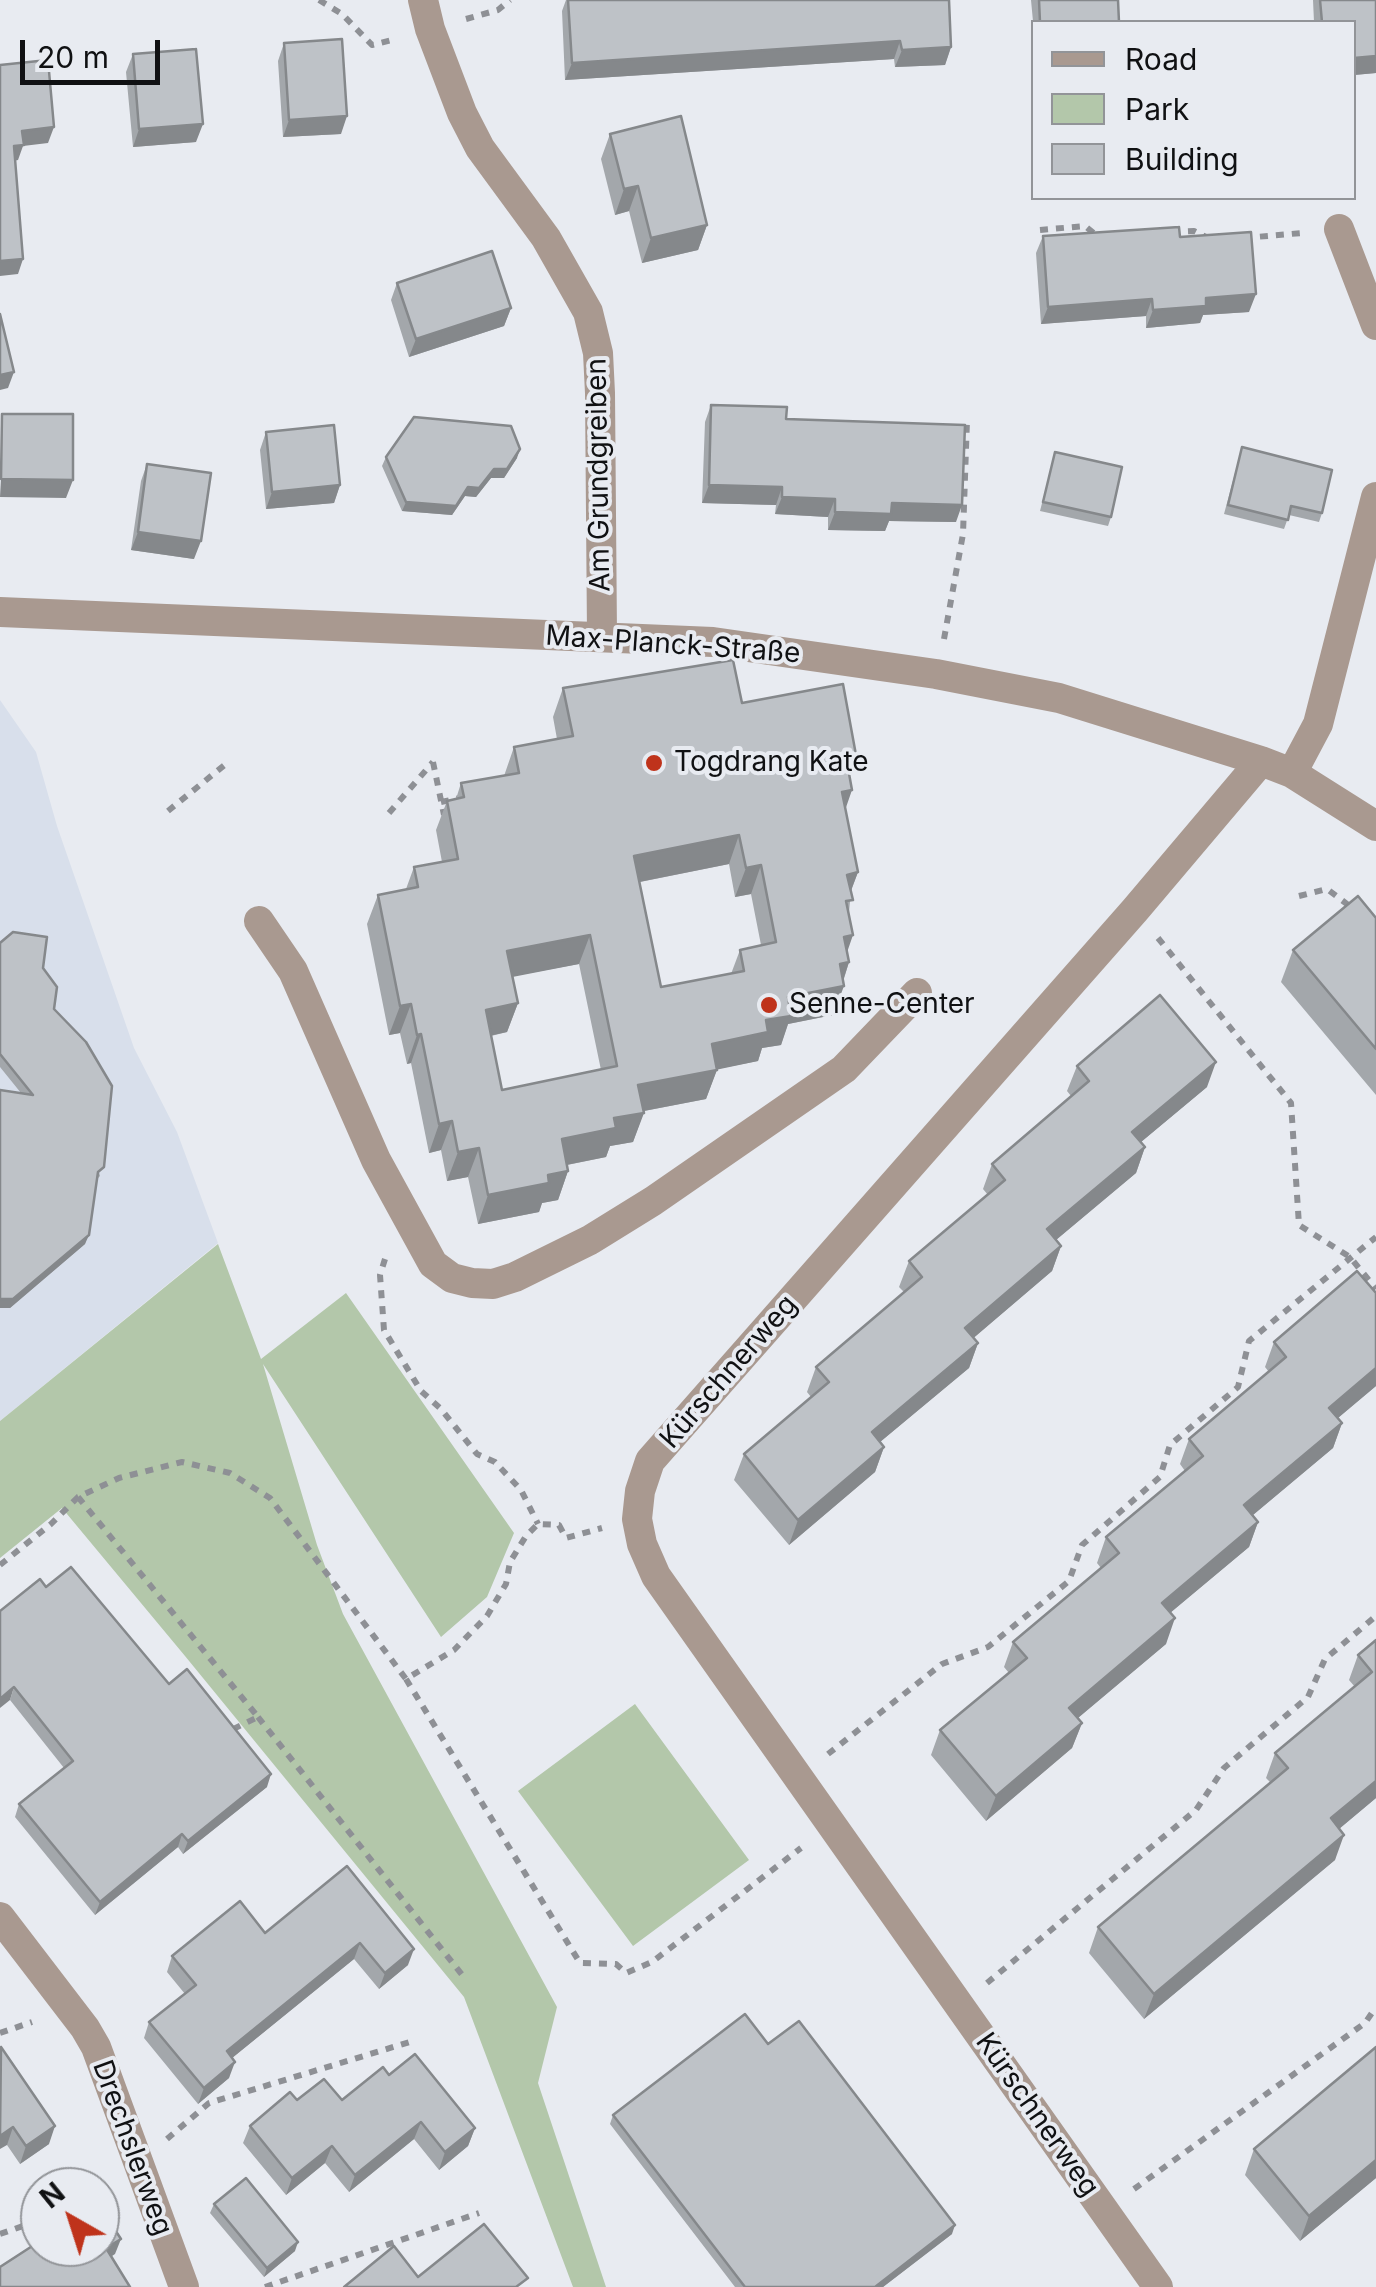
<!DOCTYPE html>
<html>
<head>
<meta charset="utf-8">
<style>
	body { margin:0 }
	#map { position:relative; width:1376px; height:2287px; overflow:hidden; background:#e8ebf1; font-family:Inter,sans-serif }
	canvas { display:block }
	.legend { position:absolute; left:1031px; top:20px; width:325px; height:180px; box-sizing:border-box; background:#e8ebf1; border:2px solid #929498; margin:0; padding:12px 18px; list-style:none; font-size:30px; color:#101113 }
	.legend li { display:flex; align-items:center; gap:20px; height:50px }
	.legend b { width:50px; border:2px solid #929498 }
	.north { position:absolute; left:20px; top:2167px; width:100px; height:100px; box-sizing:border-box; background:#e8ebf1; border:2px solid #929498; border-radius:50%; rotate:321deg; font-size:28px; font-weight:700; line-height:40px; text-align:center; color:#101113 }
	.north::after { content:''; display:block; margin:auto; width:35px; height:45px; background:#bf331b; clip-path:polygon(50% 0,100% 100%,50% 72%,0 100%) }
	.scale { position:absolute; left:20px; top:40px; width:140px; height:45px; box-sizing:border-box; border:5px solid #101113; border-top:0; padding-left:12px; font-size:30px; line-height:35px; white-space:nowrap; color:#101113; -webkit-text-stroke:8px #e8ebf1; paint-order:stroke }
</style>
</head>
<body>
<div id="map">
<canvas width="1376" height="2287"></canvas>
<ul class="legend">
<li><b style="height:12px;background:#a99990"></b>Road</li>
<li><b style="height:28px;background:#b3c7aa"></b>Park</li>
<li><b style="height:28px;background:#bec2c7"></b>Building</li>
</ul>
<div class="north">N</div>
<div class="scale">20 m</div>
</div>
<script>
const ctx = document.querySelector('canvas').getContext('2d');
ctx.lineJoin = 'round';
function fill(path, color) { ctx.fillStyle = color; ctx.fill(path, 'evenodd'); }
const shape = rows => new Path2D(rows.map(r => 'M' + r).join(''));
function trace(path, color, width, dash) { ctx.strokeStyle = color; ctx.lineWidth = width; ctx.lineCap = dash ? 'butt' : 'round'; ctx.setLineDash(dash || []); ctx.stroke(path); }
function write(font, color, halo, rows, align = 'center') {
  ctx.font = font + ' Inter,sans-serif'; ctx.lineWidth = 8; ctx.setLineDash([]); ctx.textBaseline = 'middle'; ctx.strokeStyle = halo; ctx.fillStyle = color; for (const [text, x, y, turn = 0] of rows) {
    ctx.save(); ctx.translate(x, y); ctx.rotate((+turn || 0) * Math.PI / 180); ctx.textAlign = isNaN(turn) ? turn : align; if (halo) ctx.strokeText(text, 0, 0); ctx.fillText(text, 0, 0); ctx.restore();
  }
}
fill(shape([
	[0,700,36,752,57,826,134,1048,177,1132,218,1243,0,1421]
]), '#d8dfeb');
fill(shape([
	[218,1244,261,1359,346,1293,514,1533,487,1597,441,1637,263,1364,317,1545,343,1614,557,2007,538,2083,606,2287,573,2287,464,1997,185,1656,62,1508,0,1558,0,1421],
	[635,1704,749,1860,633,1946,518,1791]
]), '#b3c7aa');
trace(shape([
	[319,0,342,14,372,45,396,39],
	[466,19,498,10,510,0],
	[1040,230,1085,226,1096,235],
	[1172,232,1194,231,1208,238],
	[1244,238,1302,233],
	[944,639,963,534,967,420],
	[433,762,444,815],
	[441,802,460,798],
	[168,811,227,763],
	[389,813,433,762],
	[1299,896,1327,889,1351,907],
	[1158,938,1291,1103,1299,1225,1350,1257,1376,1289],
	[385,1259,380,1275,384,1330,421,1391,441,1409,477,1454,495,1462,521,1490,538,1524],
	[78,1497,258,1717,227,1732],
	[0,1565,51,1524,78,1497,119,1478,182,1462,230,1473,270,1498,406,1679,454,1650,487,1616,506,1584,510,1562,526,1536,538,1524,559,1525,566,1538,602,1528],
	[406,1679,580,1963,616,1964,626,1973,652,1962,801,1848],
	[258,1717,463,1976],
	[828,1754,942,1664,988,1647,1069,1581,1082,1545,1160,1477,1170,1445,1238,1387,1249,1341,1376,1237],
	[987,1983,1196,1810,1224,1768,1308,1697,1325,1659,1376,1616],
	[0,2033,32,2022],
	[167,2139,209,2103,413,2041],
	[1134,2189,1365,2023,1376,2007],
	[0,2234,40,2220],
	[265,2287,479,2213]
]), '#8e9095', 6, [8, 8]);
trace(shape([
	[423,0,430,29,462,113,480,148,546,238,588,312,598,353,600,393,602,635],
	[1339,229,1376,325],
	[0,612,713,642,936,674,1059,698,1261,761,1292,773,1376,826],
	[1292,773,1318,724,1376,497],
	[259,921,293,971,376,1160,433,1264,452,1278,472,1283,493,1284,515,1277,590,1240,653,1201,844,1069,917,993],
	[0,1917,85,2028,96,2047,184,2287],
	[1158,2287,656,1576,642,1544,637,1519,640,1491,650,1461,1135,910,1261,761]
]), '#a99990', 30);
fill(shape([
	[566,0,949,0,951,47,945,65,895,67,894,59,565,80,562,11],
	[1031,0,1118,0,1119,22,1034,22,1034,32],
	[1313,0,1376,0,1376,73,1354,75,1354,22,1314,22],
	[284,43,341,134,283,137,278,61],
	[133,54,196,142,133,147,126,72],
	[610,134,707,225,698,250,642,263,629,211,615,215,601,159],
	[1043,236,1180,237,1249,312,1203,315,1200,323,1146,328,1146,316,1041,324,1036,253],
	[397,283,511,308,504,326,409,357,391,300],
	[711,405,786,419,956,522,889,521,885,531,828,530,828,517,775,514,776,505,702,503,705,422],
	[266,432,340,485,334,503,266,509,260,450],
	[1242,447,1322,513,1319,522,1289,515,1284,529,1224,514],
	[1055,452,1111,517,1108,526,1040,511],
	[386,457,517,458,504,478,491,478,476,497,465,496,452,515,402,511,382,466],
	[147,464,194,559,131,550,141,481],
	[563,688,742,703,849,774,845,810,858,872,851,891,849,912,847,952,849,962,833,1015,788,1024,781,1045,762,1048,758,1061,717,1069,706,1099,644,1111,633,1142,610,1146,606,1157,567,1165,568,1171,558,1200,542,1203,539,1212,478,1224,468,1177,447,1181,441,1150,429,1153,411,1063,407,1064,400,1033,389,1035,367,924,378,895,406,889,414,867,442,862,436,830,447,801,456,799,461,783,504,776,514,747,557,739,553,717],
	[729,864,735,897,751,894,761,945,740,950,731,974,661,987,640,882],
	[579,964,601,1070,502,1090,491,1036,507,1032,518,1003,513,976],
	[1376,918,1376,1095,1281,982,1293,950],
	[0,943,43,968,100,1176,97,1179,85,1244,10,1308,0,1308,0,1090,21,1093,0,1067],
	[1077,1066,1207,1087,1141,1142,1145,1147,1136,1173,1056,1240,1061,1246,1052,1271,973,1338,978,1343,969,1368,880,1442,884,1447,875,1472,789,1545,734,1480,744,1454,811,1397,807,1392,816,1367,904,1292,899,1287,909,1261,988,1195,983,1189,992,1164,1071,1096,1067,1091],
	[1376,1293,1376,1386,1338,1418,1342,1423,1333,1448,1253,1515,1258,1522,1249,1547,1170,1613,1166,1644,1078,1718,1082,1723,1072,1748,986,1821,931,1755,940,1730,1009,1673,1004,1667,1013,1642,1101,1568,1097,1563,1106,1537,1185,1471,1180,1464,1189,1439,1269,1372,1265,1367,1274,1342],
	[46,1587,169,1684,267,1787,183,1854,178,1847,95,1915,15,1817,19,1804,64,1768,10,1700],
	[1376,1640,1376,1798,1339,1829,1335,1860,1144,2019,1089,1953,1098,1927,1271,1783,1266,1778,1275,1753,1355,1687,1349,1680,1358,1655],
	[347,1866,408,1965,379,1989,354,1959,232,2058,229,2078,198,2104,144,2038,149,2022,185,1994,167,1972,172,1956,265,1933],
	[768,2044,952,2234,883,2287,735,2287,610,2124,613,2115],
	[1376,2047,1376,2178,1300,2241,1245,2175,1254,2149],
	[0,2048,49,2144,20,2164,7,2145],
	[389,2075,475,2128,468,2146,439,2170,414,2139,349,2192,325,2163,286,2195,243,2143,250,2126,297,2100,342,2100],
	[214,2204,295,2251,264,2277,210,2213]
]), '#a3a7ab');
fill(shape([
	[900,41,894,59,565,80,572,63],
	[951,47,945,65,895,67,902,50],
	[1376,56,1376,73,1354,75,1354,58],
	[347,116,341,134,283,137,289,120],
	[203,124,196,142,133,147,139,129],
	[54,127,48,143,23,146,18,160,8,162,14,146,22,131],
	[638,186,629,211,615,215,624,189],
	[707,225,698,250,642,263,651,238],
	[23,259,18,274,0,276,0,261],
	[1256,294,1249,312,1203,315,1200,323,1146,328,1153,310,1206,298],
	[1152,299,1146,316,1041,324,1048,307],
	[511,308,504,326,409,357,416,339],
	[14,372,8,388,0,390,0,375],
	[520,449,517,458,504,478,491,478,476,497,465,496,452,515,402,511,406,502,468,487],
	[1,479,73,480,66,498,0,497],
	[340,485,334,503,266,509,272,492],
	[709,485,782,487,776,505,702,503],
	[782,497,835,499,828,517,775,514],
	[892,503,962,505,956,522,889,521,885,531,828,530,835,512],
	[138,532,201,541,194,559,131,550],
	[856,755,845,784,846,757],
	[852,790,842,819,842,792],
	[739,835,729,864,624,885,634,856],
	[761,865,751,894,735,897,746,868],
	[858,872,847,901,847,875],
	[590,935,579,964,497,980,507,951],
	[853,935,843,964,849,962,841,987,844,986,833,1015,788,1024,781,1045,762,1048,758,1061,701,1073,712,1044,788,997,844,937],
	[518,1003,507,1032,475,1039,486,1010],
	[411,1004,400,1033,389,1035,400,1006],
	[421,1034,411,1063,407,1064,417,1035],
	[1216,1062,1207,1087,1123,1157,1132,1132],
	[717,1070,706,1099,628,1114,638,1085],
	[644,1113,633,1142,610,1146,606,1157,551,1168,562,1139,614,1118],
	[452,1121,441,1150,429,1153,439,1124],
	[1145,1147,1136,1173,1038,1255,1047,1229],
	[479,1148,468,1177,447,1181,458,1152],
	[568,1171,558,1200,542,1203,539,1212,478,1224,488,1195,548,1175],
	[89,1235,85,1244,10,1308,0,1308,0,1299],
	[1061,1246,1052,1271,956,1353,965,1328],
	[978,1343,969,1368,862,1457,872,1432],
	[1376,1368,1376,1386,1320,1433,1329,1408],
	[1342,1423,1333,1448,1235,1530,1244,1505],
	[884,1447,875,1472,789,1545,798,1520],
	[1258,1522,1249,1547,1152,1628,1162,1603],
	[1175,1618,1166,1644,1060,1733,1069,1708],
	[14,1687,10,1700,0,1708,0,1699],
	[1082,1723,1072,1748,986,1821,996,1796],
	[271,1774,267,1787,183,1854,188,1841],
	[1376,1781,1376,1798,1321,1844,1331,1818],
	[182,1834,178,1847,95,1915,100,1902],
	[1344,1835,1335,1860,1144,2019,1154,1994],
	[360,1943,354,1959,221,2067,227,2051],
	[414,1949,408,1965,379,1989,385,1973],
	[235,2062,229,2078,198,2104,204,2088],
	[421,2122,414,2139,349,2192,355,2175],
	[55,2126,49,2144,20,2164,26,2146],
	[13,2127,7,2145,0,2149,0,2136],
	[475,2128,468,2146,439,2170,445,2152],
	[332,2146,325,2163,286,2195,292,2178],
	[1376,2160,1376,2178,1300,2241,1309,2216],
	[955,2225,952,2234,883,2287,875,2287],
	[121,2239,115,2254,100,2264,106,2248],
	[298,2242,295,2251,264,2277,267,2268]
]), '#85888b');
const building = shape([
	[568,0,949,0,951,47,902,50,900,41,572,63,568,0],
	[1039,0,1118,0,1119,22,1040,22,1039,0],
	[1320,0,1376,0,1376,56,1354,58,1354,22,1322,22,1320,0],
	[342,39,347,116,289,120,284,43,342,39],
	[196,49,203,124,139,129,133,54,196,49],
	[48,60,54,127,22,131,24,145,14,146,23,259,0,261,0,65,48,60],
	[681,116,707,225,651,238,638,186,624,189,610,134,681,116],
	[1179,227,1180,237,1251,232,1256,294,1206,298,1206,306,1153,310,1152,299,1048,307,1043,236,1179,227],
	[492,251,511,308,416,339,397,283,492,251],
	[0,314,14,372,0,375,0,314],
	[711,405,787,407,786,419,965,425,962,505,892,503,891,514,835,512,835,499,782,497,782,487,709,485,711,405],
	[2,414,73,414,73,480,1,479,2,414],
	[414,417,511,426,520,449,507,469,494,469,479,488,468,487,456,506,406,502,386,457,414,417],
	[334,425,340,485,272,492,266,432,334,425],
	[1242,447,1332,470,1322,513,1291,506,1288,520,1228,505,1242,447],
	[1055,452,1122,467,1111,517,1043,502,1055,452],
	[147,464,211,473,201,541,138,532,147,464],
	[733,660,742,703,843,684,856,755,846,757,852,790,842,792,858,872,847,875,853,900,846,901,853,935,844,937,849,962,840,964,844,986,788,997,791,1016,766,1020,768,1032,712,1044,717,1070,638,1085,644,1113,614,1118,616,1128,562,1139,568,1171,548,1175,549,1183,488,1195,479,1148,458,1152,452,1121,439,1124,421,1034,417,1035,411,1004,400,1006,378,895,418,887,414,867,458,859,447,801,464,797,461,783,519,773,514,747,573,736,563,688,733,660],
	[739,835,746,868,761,865,776,942,740,950,744,971,661,987,634,856,739,835],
	[590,935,617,1066,502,1090,486,1010,518,1003,507,951,590,935],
	[1358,896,1376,918,1376,1049,1293,950,1358,896],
	[13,932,47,937,43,968,57,987,54,1009,86,1042,112,1086,104,1167,98,1172,89,1235,13,1299,0,1299,0,1090,33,1095,0,1054,0,943,13,932],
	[1160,995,1216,1062,1132,1132,1145,1147,1047,1229,1061,1246,965,1328,978,1343,872,1432,884,1447,798,1520,744,1454,829,1382,816,1367,922,1277,909,1261,1005,1180,992,1164,1089,1081,1077,1066,1160,995],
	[1357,1271,1376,1293,1376,1368,1329,1408,1342,1423,1244,1505,1258,1522,1162,1603,1175,1618,1069,1708,1082,1723,996,1796,940,1730,1027,1658,1013,1642,1119,1553,1106,1537,1203,1456,1189,1439,1286,1357,1274,1342,1357,1271],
	[71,1567,169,1684,187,1669,271,1774,188,1841,182,1834,100,1902,19,1804,73,1761,14,1687,0,1699,0,1611,40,1579,46,1587,71,1567],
	[1376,1640,1376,1781,1331,1818,1344,1835,1154,1994,1098,1927,1288,1768,1275,1753,1372,1672,1358,1655,1376,1640],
	[347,1866,414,1949,385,1973,360,1943,227,2051,235,2062,204,2088,149,2022,196,1985,172,1956,240,1901,265,1933,347,1866],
	[745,2014,768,2044,799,2021,955,2225,875,2287,745,2287,613,2115,745,2014],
	[1,2047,55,2126,26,2146,13,2127,0,2136,1,2047],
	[1376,2047,1376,2160,1309,2216,1254,2149,1376,2047],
	[415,2054,475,2128,445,2152,421,2122,355,2175,332,2146,292,2178,250,2126,290,2092,297,2100,324,2079,342,2100,383,2067,389,2075,415,2054],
	[246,2178,298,2242,267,2268,214,2204,246,2178],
	[100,2207,121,2239,106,2248,130,2287,0,2287,0,2267,40,2241,40,2247,100,2247,100,2207],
	[484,2224,528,2278,516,2287,344,2287,394,2246,418,2277,484,2224]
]);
fill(building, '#bec2c7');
trace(building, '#85888b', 2.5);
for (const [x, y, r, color] of [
	[654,763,10,"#bf331b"],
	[769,1005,10,"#bf331b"]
]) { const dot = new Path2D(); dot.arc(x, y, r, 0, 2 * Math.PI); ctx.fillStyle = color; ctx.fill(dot); trace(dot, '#e8ebf1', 4); }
write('28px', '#101113', '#e8ebf1', [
	["Am Grundgreiben",599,475,-91],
	["Max-Planck-Straße",673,645,4],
	["Kürschnerweg",729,1372,-49],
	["Kürschnerweg",1037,2115,55],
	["Drechslerweg",132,2148,70]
]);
write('28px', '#101113', '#e8ebf1', [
	["Togdrang Kate",674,763],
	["Senne-Center",789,1005]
], 'left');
</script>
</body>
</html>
